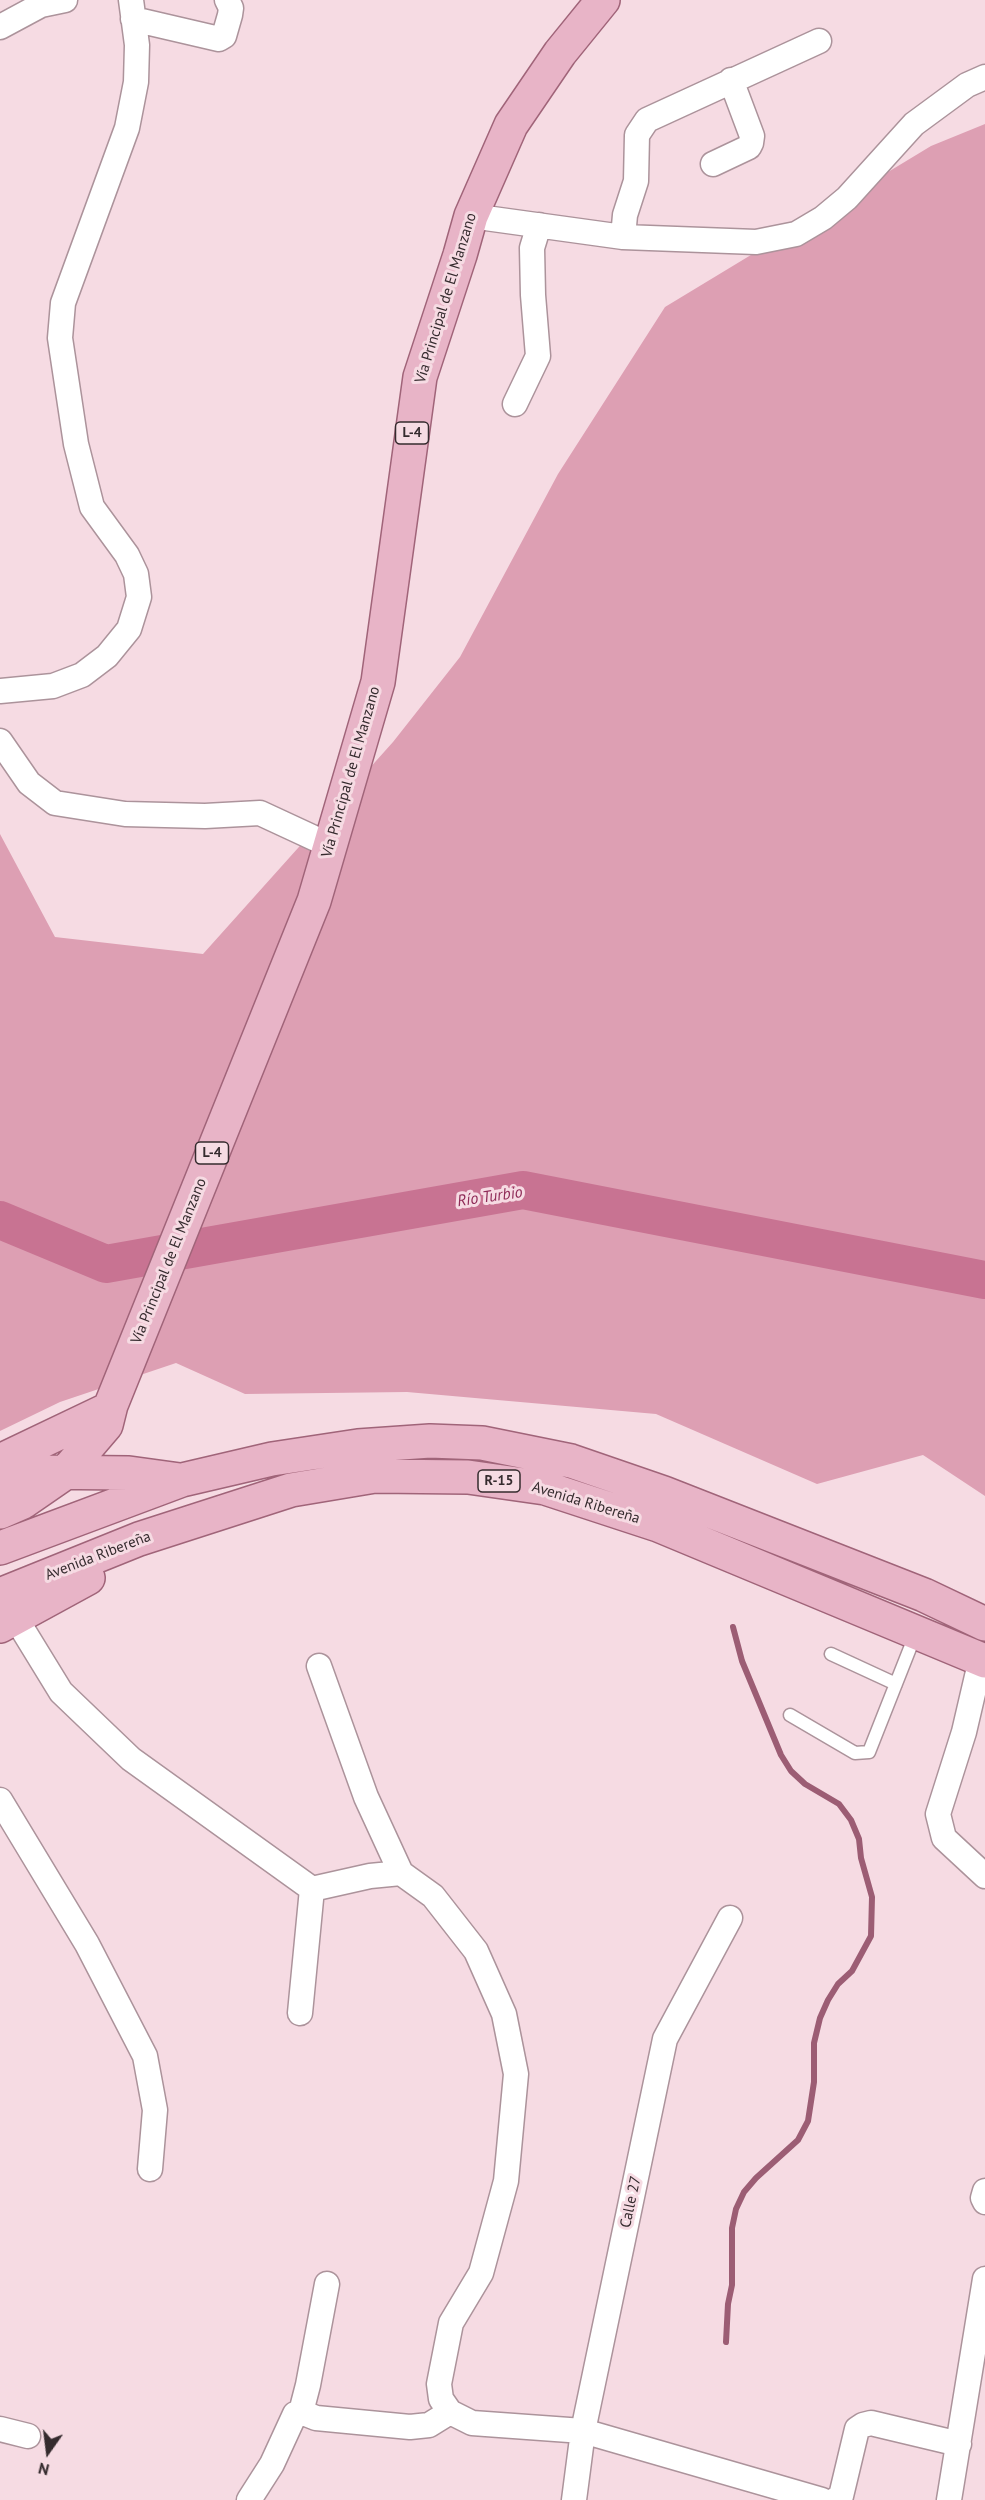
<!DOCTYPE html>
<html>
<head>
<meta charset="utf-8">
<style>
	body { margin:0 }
	#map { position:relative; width:985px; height:2500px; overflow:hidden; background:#f6dbe3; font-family:"PT Sans",sans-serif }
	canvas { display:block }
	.north { position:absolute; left:18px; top:2422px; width:60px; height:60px; -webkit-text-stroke:4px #f6dbe3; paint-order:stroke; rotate:194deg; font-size:16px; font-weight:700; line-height:24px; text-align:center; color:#352b2e }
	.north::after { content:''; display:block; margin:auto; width:21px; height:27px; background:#352b2e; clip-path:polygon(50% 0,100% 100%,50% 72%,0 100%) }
</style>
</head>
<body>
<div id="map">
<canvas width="985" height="2500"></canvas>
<div class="north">N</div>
</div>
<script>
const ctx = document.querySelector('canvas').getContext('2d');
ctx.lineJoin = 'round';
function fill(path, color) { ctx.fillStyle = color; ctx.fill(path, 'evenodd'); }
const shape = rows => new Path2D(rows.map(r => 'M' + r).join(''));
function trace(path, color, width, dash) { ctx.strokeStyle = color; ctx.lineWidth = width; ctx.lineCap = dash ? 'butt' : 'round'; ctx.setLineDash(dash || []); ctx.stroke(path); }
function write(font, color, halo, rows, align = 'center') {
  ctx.font = font + ' "PT Sans",sans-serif'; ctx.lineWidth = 6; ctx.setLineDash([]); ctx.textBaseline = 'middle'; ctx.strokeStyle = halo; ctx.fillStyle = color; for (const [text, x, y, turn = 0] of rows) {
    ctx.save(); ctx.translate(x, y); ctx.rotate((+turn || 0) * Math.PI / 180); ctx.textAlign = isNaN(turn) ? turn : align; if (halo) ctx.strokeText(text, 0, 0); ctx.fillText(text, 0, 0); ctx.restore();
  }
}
fill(shape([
	[985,124,985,1496,923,1455,817,1484,656,1414,407,1392,245,1394,176,1363,60,1402,0,1431,0,834,55,937,203,954,393,742,460,657,558,474,665,307,931,146]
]), '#dd9fb3');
trace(shape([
	[726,2342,728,2304,732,2285,732,2228,736,2209,744,2192,756,2178,798,2140,808,2121,814,2082,814,2043,820,2018,828,2000,838,1984,852,1971,871,1936,872,1897,861,1858,859,1839,851,1820,839,1804,805,1784,791,1771,781,1755,742,1661,733,1627]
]), '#9c5d74', 6);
trace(shape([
	[0,1220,106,1264,523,1190,985,1280]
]), '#c87392', 38);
const service = shape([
	[831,1654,896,1684],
	[790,1715,855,1753,869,1752,916,1633]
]);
const minor = shape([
	[133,19,219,39,224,36,230,15,231,8,227,0],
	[0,27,41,5,65,0],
	[713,164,749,147,751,143,752,136,731,80],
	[471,216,623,237,756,242,796,234,823,218,847,198,914,124,967,85,985,77],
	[623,237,625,215,636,181,637,135,647,120,819,41],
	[515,404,538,356,533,295,532,248,539,225],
	[0,691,53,686,82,675,107,656,129,629,139,597,136,574,127,555,92,507,76,444,60,338,63,303,127,128,136,82,137,45,131,0],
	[0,741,29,783,55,803,125,814,205,816,260,813,329,845],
	[15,1617,61,1692,131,1759,312,1889,370,1876,401,1873,433,1896,476,1951,504,2014,516,2074,506,2181,481,2273,451,2323,439,2384,441,2399,450,2412,472,2423,583,2431,822,2500],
	[981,1659,964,1732,938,1814,944,1838,985,1876],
	[319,1666,366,1797,401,1873],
	[0,1800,87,1944,145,2056,155,2110,150,2169],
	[300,2013,312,1889],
	[985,2191,983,2198,985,2202],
	[301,2412,308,2385,327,2284],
	[0,2429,28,2436],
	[249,2500,272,2464,295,2414,301,2412,316,2418,410,2427,429,2425,450,2412],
	[574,2500,583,2431,665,2039,730,1918],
	[835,2500,841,2496,857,2429,863,2425,871,2423,959,2444],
	[949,2500,985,2279]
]);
const primary = shape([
	[0,1461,109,1409],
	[0,1479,30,1472,129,1473,180,1480],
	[0,1512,23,1502,65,1473,106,1425,111,1405,314,901,378,682,420,377,460,255,471,216,511,125,560,53,603,0],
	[0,1548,182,1480,272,1459,358,1446,430,1441,482,1443,571,1461,664,1493,924,1595,985,1624],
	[0,1595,139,1539,291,1490,375,1476,468,1477,545,1488,658,1525,985,1661],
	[0,1626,88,1578]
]);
trace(service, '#ac939b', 15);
trace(minor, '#ac939b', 27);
trace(primary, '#a06479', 36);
trace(service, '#fff', 12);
trace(minor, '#fff', 24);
trace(primary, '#e8b4c7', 33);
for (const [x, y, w] of [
	[412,433,33],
	[212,1153,33],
	[499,1481,42]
]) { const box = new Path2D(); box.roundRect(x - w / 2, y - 11, w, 22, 4.5); ctx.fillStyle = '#f6dbe3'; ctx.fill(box); trace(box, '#352b2e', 1.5); }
write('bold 14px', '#352b2e', null, [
	["L-4",412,433],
	["L-4",212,1153],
	["R-15",499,1481]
]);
write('15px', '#352b2e', '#f6dbe3', [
	["Vía Principal de El Manzano",446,298,-73],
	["Vía Principal de El Manzano",351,772,-74],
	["Vía Principal de El Manzano",169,1261,-68],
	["Avenida Ribereña",586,1503,17],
	["Avenida Ribereña",98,1556,-21],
	["Calle 27",631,2202,-78]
]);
write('italic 16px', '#8f2a57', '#f6dbe3', [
	["Río Turbio",490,1197,-8]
]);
</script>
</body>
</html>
